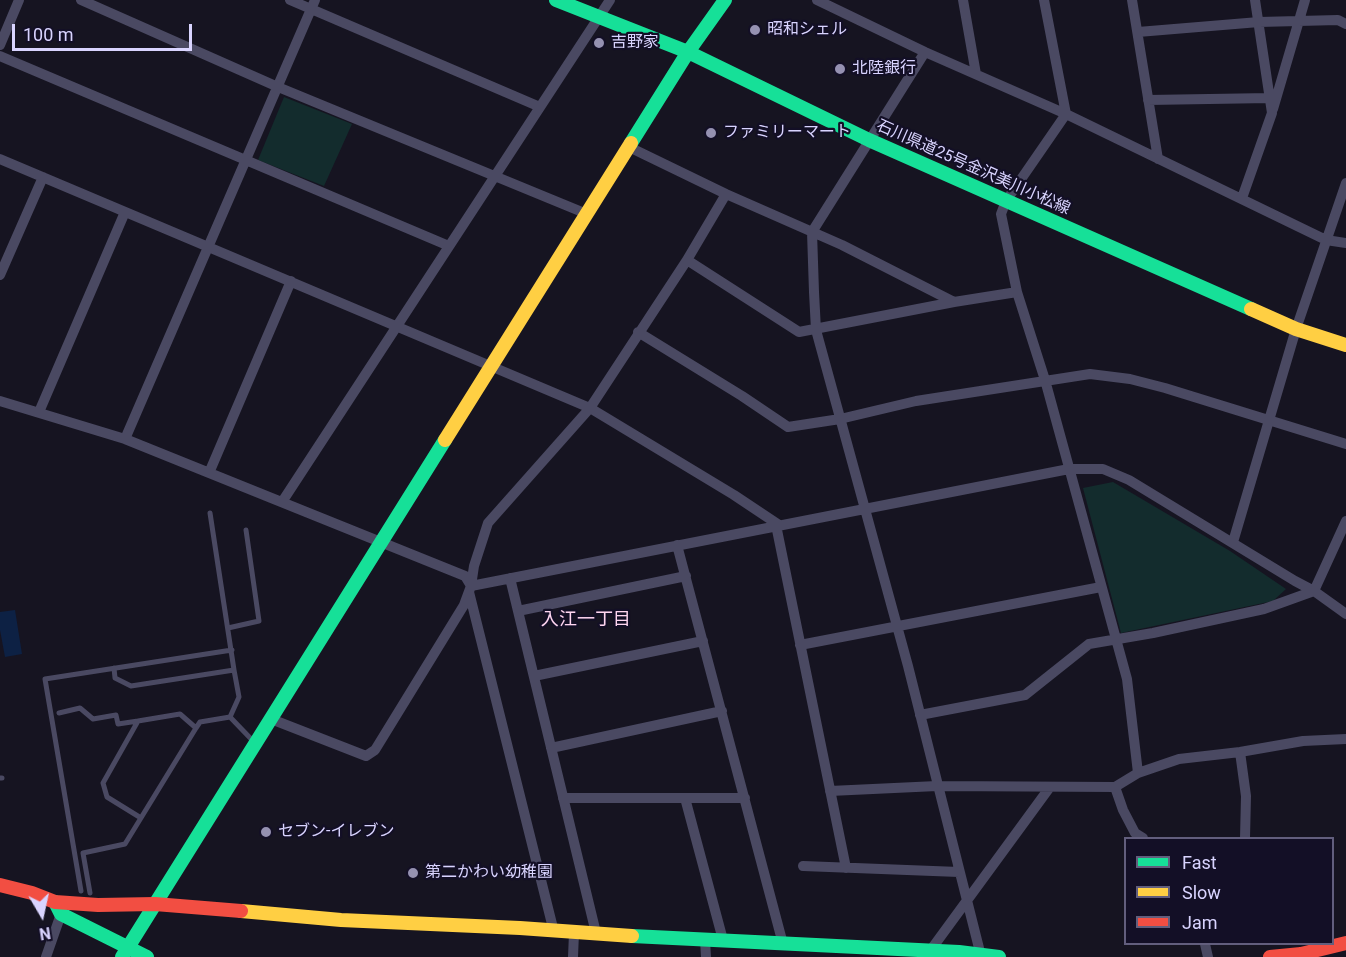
<!DOCTYPE html>
<html>
<head>
<meta charset="utf-8">
<style>
	body { margin:0 }
	#map { position:relative; width:1346px; height:957px; overflow:hidden; background:#161421; font-family:Roboto,sans-serif }
	canvas { display:block }
	.legend { position:absolute; left:1124px; top:837px; width:210px; height:108px; box-sizing:border-box; background:#130f26; border:2px solid #625e7d; margin:0; padding:8px 10px; list-style:none; font-size:18px; color:#d9d4ff }
	.legend li { display:flex; align-items:center; gap:12px; height:30px }
	.legend b { width:30px; border:2px solid #625e7d }
	.north { position:absolute; left:12px; top:885px; width:60px; height:60px; -webkit-text-stroke:4px #130f26; paint-order:stroke; rotate:171deg; font-size:16px; font-weight:700; line-height:24px; text-align:center; color:#d9d4ff }
	.north::after { content:''; display:block; margin:auto; width:21px; height:27px; background:#d9d4ff; clip-path:polygon(50% 0,100% 100%,50% 72%,0 100%) }
	.scale { position:absolute; left:12px; top:24px; width:180px; height:27px; box-sizing:border-box; border:3px solid #d9d4ff; border-top:0; padding-left:8px; font-size:18px; line-height:21px; white-space:nowrap; color:#d9d4ff; -webkit-text-stroke:4px #130f26; paint-order:stroke }
</style>
</head>
<body>
<div id="map">
<canvas width="1346" height="957"></canvas>
<ul class="legend">
<li><b style="height:8px;background:#16e098"></b>Fast</li>
<li><b style="height:8px;background:#ffcf43"></b>Slow</li>
<li><b style="height:8px;background:#f24e42"></b>Jam</li>
</ul>
<div class="north">N</div>
<div class="scale">100 m</div>
</div>
<script>
const ctx = document.querySelector('canvas').getContext('2d');
ctx.lineJoin = 'round';
function fill(path, color) { ctx.fillStyle = color; ctx.fill(path, 'evenodd'); }
const shape = rows => new Path2D(rows.map(r => 'M' + r).join(''));
function trace(path, color, width, dash) { ctx.strokeStyle = color; ctx.lineWidth = width; ctx.lineCap = dash ? 'butt' : 'round'; ctx.setLineDash(dash || []); ctx.stroke(path); }
function write(font, color, halo, rows, align = 'center') {
  ctx.font = font + ' Roboto,"Noto Sans JP",sans-serif'; ctx.lineWidth = 4.5; ctx.setLineDash([]); ctx.textBaseline = 'middle'; ctx.strokeStyle = halo; ctx.fillStyle = color; for (const [text, x, y, turn = 0] of rows) {
    ctx.save(); ctx.translate(x, y); ctx.rotate((+turn || 0) * Math.PI / 180); ctx.textAlign = isNaN(turn) ? turn : align; if (halo) ctx.strokeText(text, 0, 0); ctx.fillText(text, 0, 0); ctx.restore();
  }
}
fill(shape([
	[284,97,352,124,324,186,258,160],
	[1113,482,1230,551,1286,589,1273,601,1121,633,1083,488]
]), '#132c2d');
fill(shape([
	[15,610,22,654,5,657,0,630,0,612]
]), '#0d2144');
trace(shape([
	[210,513,234,670],
	[228,628,259,621,246,530],
	[114,668,115,678,131,686,234,670,239,697,230,717,200,722,196,728],
	[59,713,80,708,93,719,116,715,118,724,138,721],
	[230,717,254,742],
	[0,778,2,778],
	[81,891,45,679,232,650],
	[90,893,83,853,125,844,196,728,180,714,138,721,103,783,107,797,141,818]
]), '#4a4962', 5);
trace(shape([
	[81,0,278,87,587,214],
	[290,0,540,107],
	[817,0,925,52,1066,114,1326,240,1346,243],
	[963,0,976,74],
	[1044,0,1066,114,1006,201,1001,214,1017,292,1045,380,1127,679,1138,773],
	[1132,0,1158,159],
	[1138,32,1259,22,1338,20,1346,24],
	[0,45,19,0],
	[925,52,812,232,814,292,816,330,908,666,981,956],
	[0,56,449,246],
	[1148,100,1270,98],
	[1273,109,1305,0],
	[629,147,726,194,842,245,954,302,1017,292],
	[0,159,590,408,734,495,779,525],
	[1242,198,1272,113,1255,0],
	[687,260,799,332,954,302],
	[0,275,43,177],
	[638,332,742,396,788,427,840,419,916,401,1090,374,1130,379,1165,388,1346,444],
	[0,401,125,439,465,576,471,586],
	[39,412,125,212],
	[125,439,315,0],
	[209,473,291,281],
	[282,502,610,0],
	[776,525,846,868],
	[1233,542,1296,329,1346,183],
	[677,545,783,944],
	[510,578,596,933],
	[471,586,1069,469,1103,469,1129,480,1295,581,1314,591,1346,614],
	[469,592,554,932],
	[518,611,686,576],
	[800,645,1101,587],
	[534,676,703,641],
	[920,715,1025,695,1089,644,1153,633,1264,609,1314,591,1346,521],
	[271,719,366,756,375,750,464,605,471,586,474,566,488,523,590,408,687,260,726,194],
	[551,748,722,711],
	[1240,752,1246,796,1245,838],
	[1115,787,1123,810,1135,833,1143,838],
	[830,791,937,786,1115,787,1138,773,1179,759,1240,752,1303,741,1346,739],
	[563,798,745,798],
	[685,798,723,940],
	[803,866,959,872],
	[705,940,706,957],
	[1205,944,1208,957],
	[930,951,1050,787],
	[46,957,61,914],
	[573,957,574,933]
]), '#4a4962', 10);
trace(shape([
	[556,0,688,52,869,140,1251,309],
	[631,143,688,52,725,0],
	[55,902,61,914,147,957],
	[632,936,959,952,999,957],
	[122,957,445,440]
]), '#16e098', 14);
trace(shape([
	[1251,309,1296,329,1346,345],
	[445,440,631,143],
	[241,911,341,920,520,928,632,936]
]), '#ffcf43', 14);
trace(shape([
	[0,885,32,893,55,902,98,905,155,904,241,911],
	[1270,957,1301,954,1346,943]
]), '#f24e42', 14);
for (const [x, y, r, color] of [
	[755,30,6,"#9591b1"],
	[599,43,6,"#9591b1"],
	[840,69,6,"#9591b1"],
	[711,133,6,"#9591b1"],
	[266,832,6,"#9591b1"],
	[413,873,6,"#9591b1"]
]) { const dot = new Path2D(); dot.arc(x, y, r, 0, 2 * Math.PI); ctx.fillStyle = color; ctx.fill(dot); trace(dot, '#130f26', 2); }
write('16px', '#d9d4ff', '#130f26', [
	["昭和シェル",767,30],
	["吉野家",611,43],
	["北陸銀行",852,69],
	["ファミリーマート",723,133],
	["セブン-イレブン",278,832],
	["第二かわい幼稚園",425,873]
], 'left');
write('16px', '#d9d4ff', '#130f26', [
	["石川県道25号金沢美川小松線",973,168,24]
]);
write('18px', '#ffd6f0', '#130f26', [
	["入江一丁目",586,620]
]);
</script>
</body>
</html>
